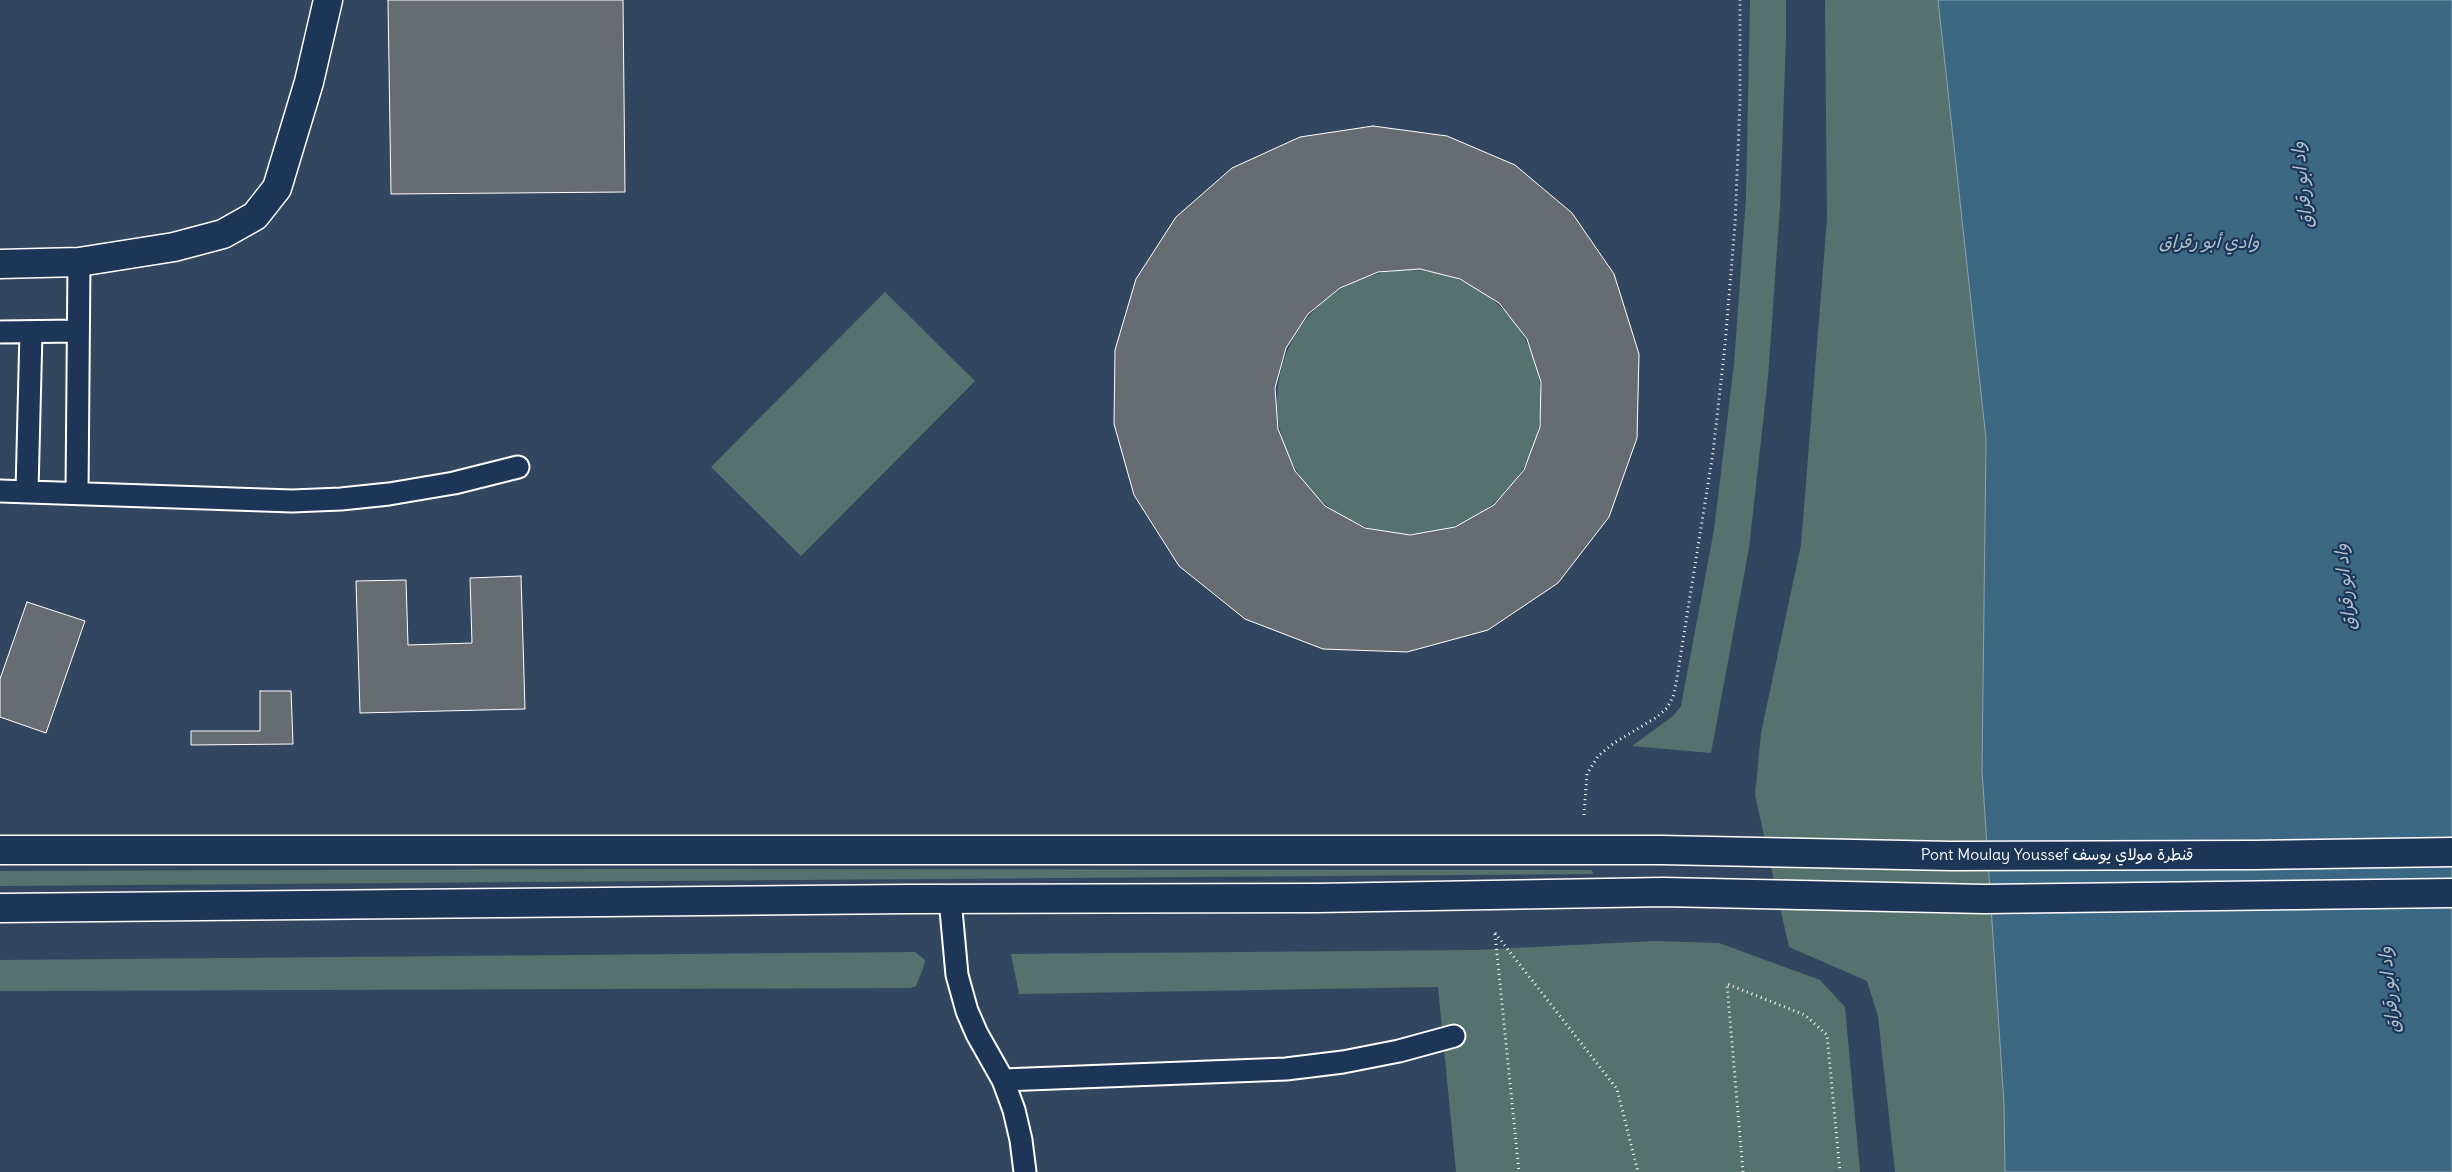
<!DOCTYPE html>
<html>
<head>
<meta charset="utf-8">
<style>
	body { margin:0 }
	canvas { display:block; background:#33465f }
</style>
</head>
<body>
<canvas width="2452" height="1172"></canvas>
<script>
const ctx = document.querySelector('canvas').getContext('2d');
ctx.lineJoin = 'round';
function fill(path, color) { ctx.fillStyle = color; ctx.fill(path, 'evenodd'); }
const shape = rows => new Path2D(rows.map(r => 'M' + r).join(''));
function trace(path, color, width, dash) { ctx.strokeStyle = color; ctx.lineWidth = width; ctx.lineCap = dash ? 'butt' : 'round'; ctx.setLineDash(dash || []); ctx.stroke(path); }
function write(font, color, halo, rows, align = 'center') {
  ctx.font = font + ' Delius,"Playpen Sans Arabic",sans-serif'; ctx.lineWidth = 4.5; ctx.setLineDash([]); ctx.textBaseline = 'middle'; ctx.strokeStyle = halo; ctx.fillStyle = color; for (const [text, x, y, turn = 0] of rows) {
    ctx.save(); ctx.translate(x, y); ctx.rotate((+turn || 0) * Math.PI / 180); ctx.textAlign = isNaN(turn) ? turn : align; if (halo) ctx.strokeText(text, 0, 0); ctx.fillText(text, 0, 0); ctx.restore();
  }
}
fill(shape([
	[1750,0,1786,0,1786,36,1780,207,1768,377,1749,548,1711,753,1632,746,1673,716,1681,706,1714,530,1734,364,1746,197],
	[1825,0,1938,0,1986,439,1982,770,2004,1104,2005,1172,1895,1172,1878,1016,1867,981,1789,947,1755,795,1761,733,1801,545,1827,219],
	'1277 402a132 132 0 1 1 264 0a132 132 0 1 1-264 0Z',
	[885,292,975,381,801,556,711,467],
	[623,869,1592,870,1593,874,0,886,0,871],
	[1654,941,1719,943,1820,980,1845,1007,1860,1172,1456,1172,1438,987,1019,994,1011,954,1475,950],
	[915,952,925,960,924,966,916,986,910,988,0,991,0,960]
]), '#55726f');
const water = shape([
	[1938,0,2452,0,2452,1172,2005,1172,2004,1104,1982,770,1986,439,1938,0]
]);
fill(water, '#3d6883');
trace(water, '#8ba4b5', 1);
const building = shape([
	[388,0,623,0,625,192,391,194,388,0],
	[1373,126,1447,136,1515,165,1572,213,1614,274,1639,354,1637,438,1609,517,1558,583,1488,630,1407,652,1323,649,1245,619,1179,566,1134,495,1114,424,1115,350,1136,279,1176,217,1232,168,1300,137,1373,126],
	[1420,269,1460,279,1499,303,1527,339,1541,382,1540,427,1524,470,1494,505,1455,527,1410,535,1365,528,1325,506,1295,471,1278,429,1275,388,1286,348,1308,314,1340,288,1378,272,1420,269],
	[521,576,525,709,360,713,356,581,406,580,408,645,472,643,470,578,521,576],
	[27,602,85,621,46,733,0,717,0,679,27,602],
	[260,691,291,691,293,744,191,745,191,731,260,731,260,691]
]);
fill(building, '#676c72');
trace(building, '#fff', 1);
const lane = shape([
	[0,332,77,331],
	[0,491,292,501,341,499,389,494,454,483,518,467],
	[27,491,31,332],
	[77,493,79,262],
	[950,899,957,975,967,1011,977,1034,1003,1080,1014,1110,1021,1140,1025,1172],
	[1003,1080,1286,1069,1343,1062,1399,1051,1454,1036]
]);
const street = shape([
	[0,264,79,262,174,247,223,234,255,216,277,188,309,82,328,0]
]);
const secondary = shape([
	[0,850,1661,850,1951,856,2253,855,2452,852],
	[0,908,907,899,1317,898,1663,892,1984,899,2452,893]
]);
trace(lane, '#fff', 25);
trace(street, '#fff', 31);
trace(secondary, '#fff', 31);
trace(shape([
	[1584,815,1587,774,1598,756,1614,743,1657,717,1667,708,1673,697,1676,684,1713,453,1725,345,1735,224,1740,103,1740,0],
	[1495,933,1617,1089,1638,1172],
	[1495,934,1519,1172],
	[1743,1172,1727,984,1805,1015,1827,1035,1840,1172]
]), '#fff', 3, [1, 4]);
trace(lane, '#1d3557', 21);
trace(street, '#1d3557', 28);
trace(secondary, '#1d3557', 28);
write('16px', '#fff', '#1d3557', [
	["Pont Moulay Youssef قنطرة مولاي يوسف",2057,855]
]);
write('italic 18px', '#b1c3cd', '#1d3557', [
	["واد ابو رقراق",2303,185,-96],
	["وادي أبو رقراق",2209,243],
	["واد ابو رقراق",2346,587,-96],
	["واد ابو رقراق",2390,990,-96]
]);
</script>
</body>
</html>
